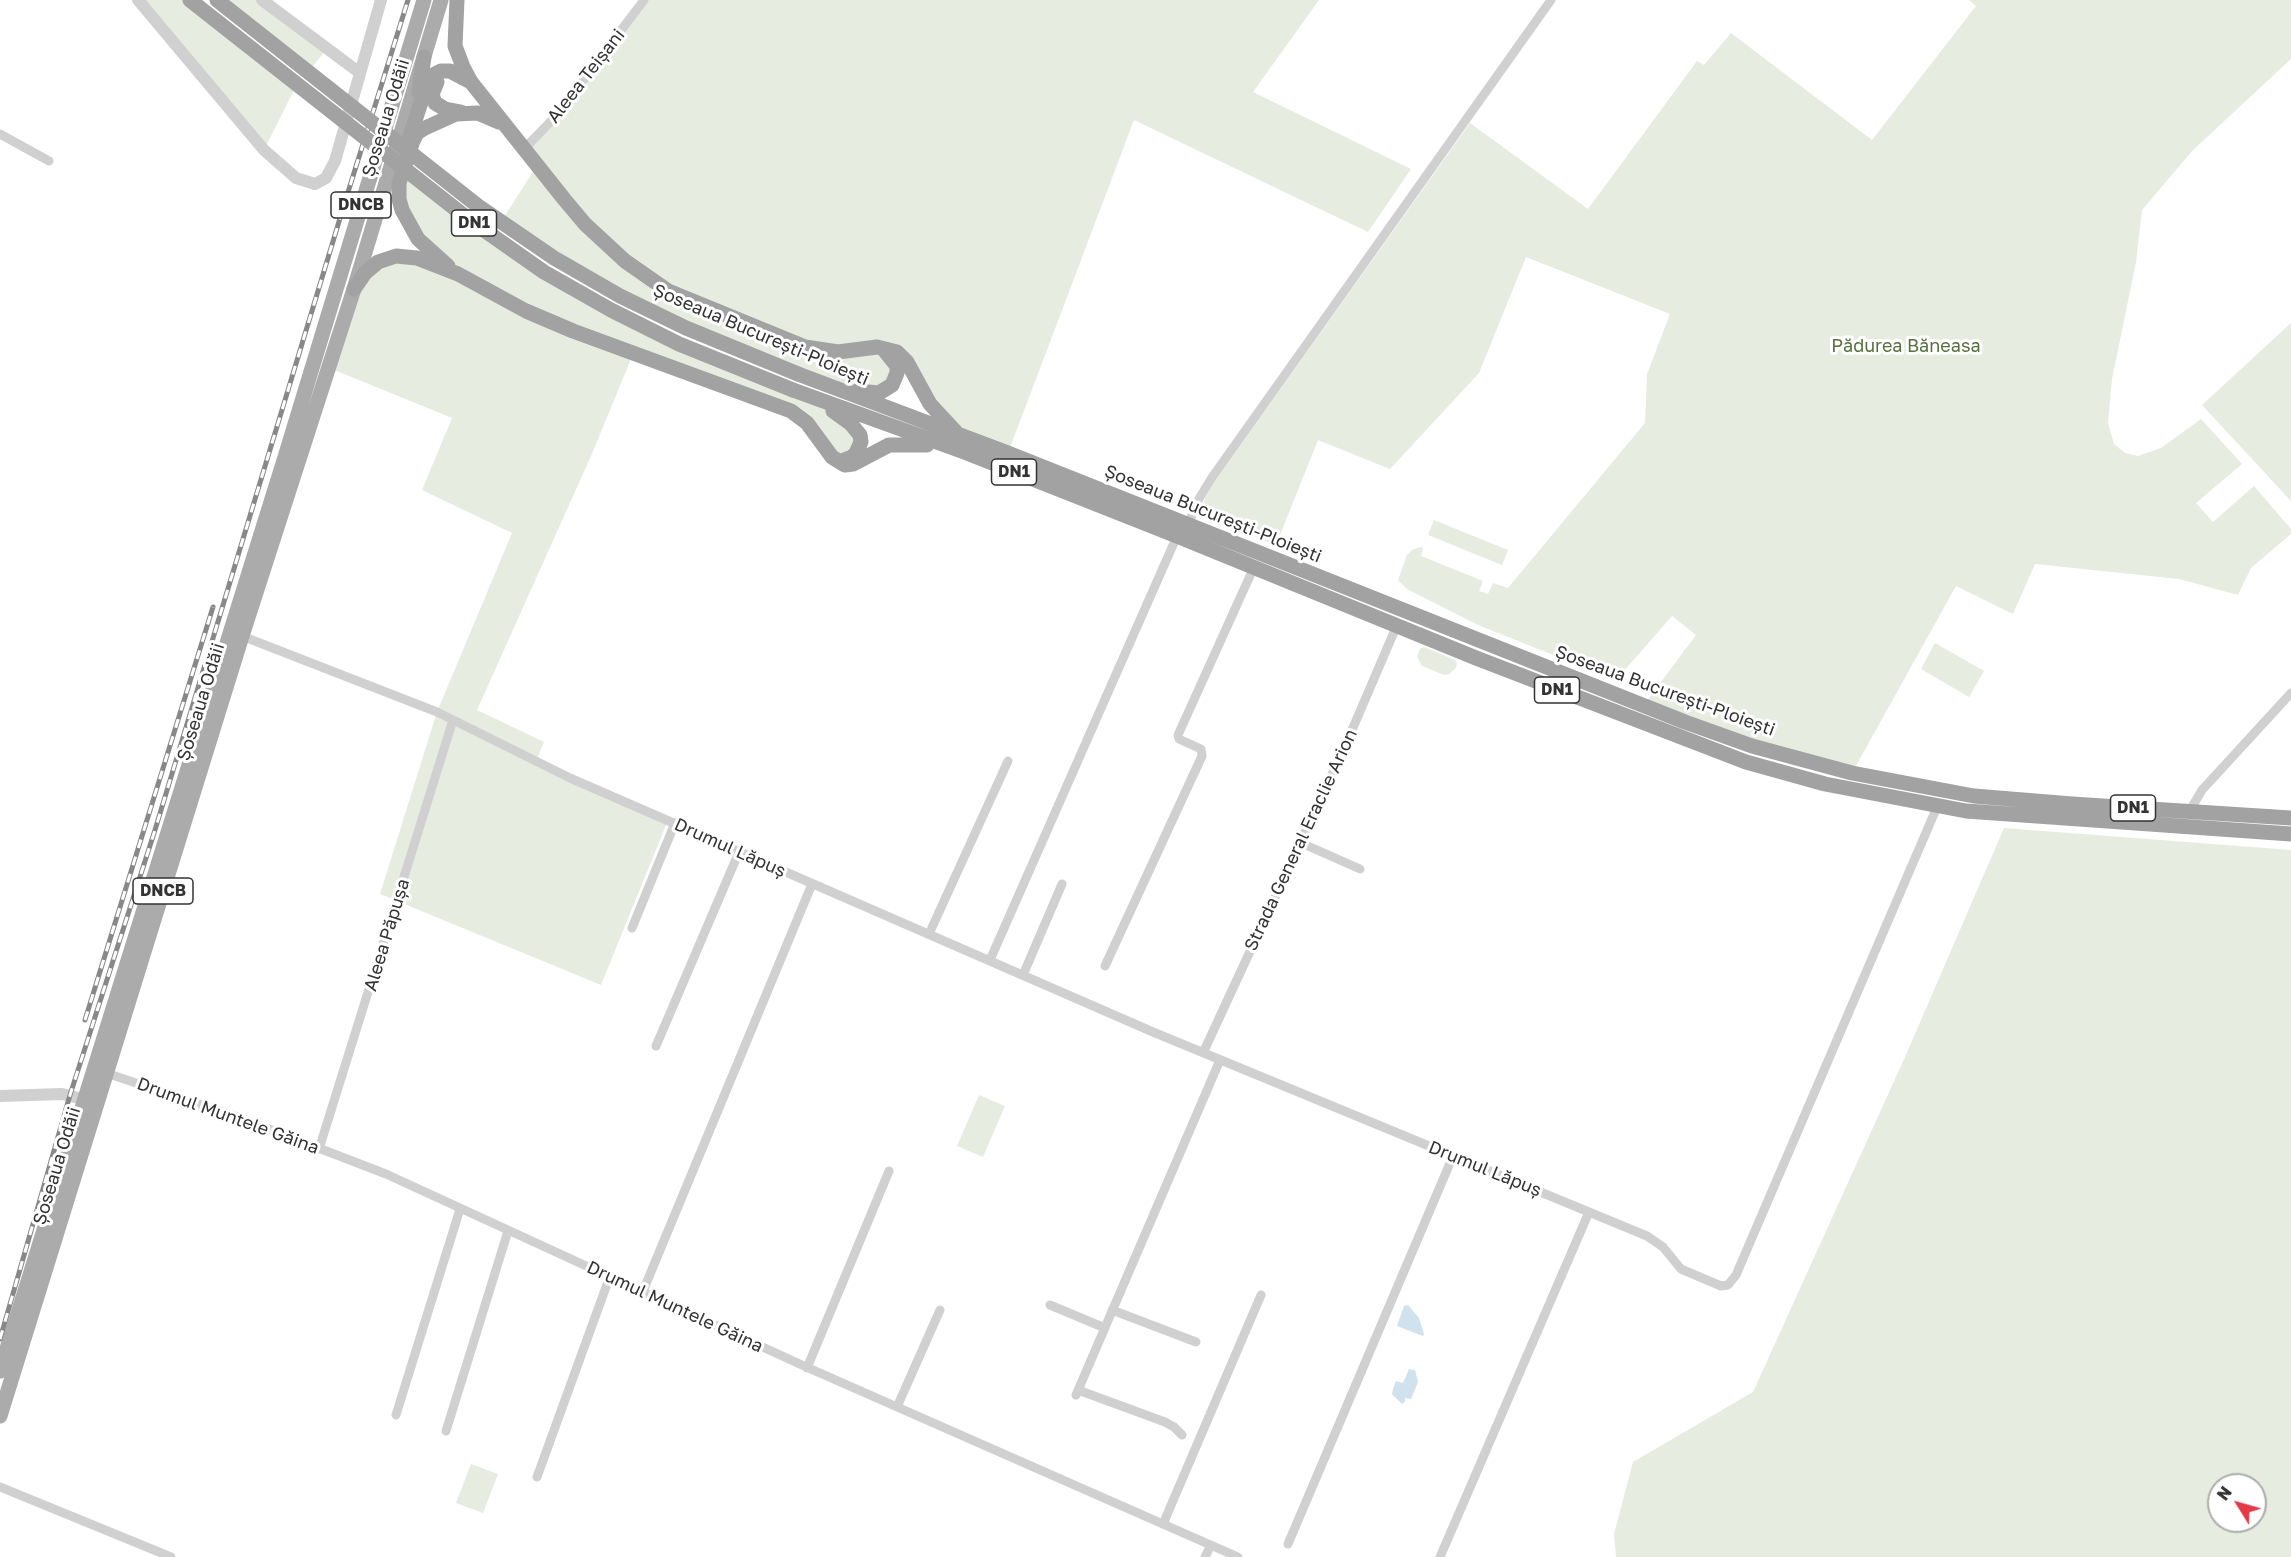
<!DOCTYPE html>
<html>
<head>
<meta charset="utf-8">
<style>
	body { margin:0 }
	#map { position:relative; width:2291px; height:1557px; overflow:hidden; background:#fff; font-family:"Golos Text",sans-serif }
	canvas { display:block }
	.north { position:absolute; left:2207px; top:1473px; width:60px; height:60px; box-sizing:border-box; background:#fff; border:2px solid #adadad; border-radius:50%; rotate:307deg; font-size:16px; font-weight:700; line-height:24px; text-align:center; color:#333 }
	.north::after { content:''; display:block; margin:auto; width:21px; height:27px; background:#e63946; clip-path:polygon(50% 0,100% 100%,50% 72%,0 100%) }
</style>
</head>
<body>
<div id="map">
<canvas width="2291" height="1557"></canvas>
<div class="north">N</div>
</div>
<script>
const ctx = document.querySelector('canvas').getContext('2d');
ctx.lineJoin = 'round';
function fill(path, color) { ctx.fillStyle = color; ctx.fill(path, 'evenodd'); }
const shape = rows => new Path2D(rows.map(r => 'M' + r).join(''));
function trace(path, color, width, dash) { ctx.strokeStyle = color; ctx.lineWidth = width; ctx.lineCap = dash ? 'butt' : 'round'; ctx.setLineDash(dash || []); ctx.stroke(path); }
function write(font, color, halo, rows, align = 'center') {
  ctx.font = font + ' "Golos Text",sans-serif'; ctx.lineWidth = 6; ctx.setLineDash([]); ctx.textBaseline = 'middle'; ctx.strokeStyle = halo; ctx.fillStyle = color; for (const [text, x, y, turn = 0] of rows) {
    ctx.save(); ctx.translate(x, y); ctx.rotate((+turn || 0) * Math.PI / 180); ctx.textAlign = isNaN(turn) ? turn : align; if (halo) ctx.strokeText(text, 0, 0); ctx.fillText(text, 0, 0); ctx.restore();
  }
}
fill(shape([
	[138,0,190,0,297,84,264,150],
	[220,0,262,0,327,49,308,72],
	[644,0,1319,0,1253,92,1411,169,1368,232,1134,120,1008,453,958,435,907,362,897,373,868,394,686,328,501,222,534,170,521,153],
	[1969,0,2291,0,2291,59,2192,151,2142,210,2136,262,2112,379,2108,423,2114,444,2125,453,2138,456,2161,448,2201,419,2242,464,2196,503,2213,522,2254,486,2291,529,2291,534,2251,568,2238,595,2179,579,2035,564,2013,614,1956,586,1852,773,1643,706,1696,635,1672,616,1616,680,1478,625,1407,589,1398,580,1407,555,1412,550,1420,547,1423,548,1421,556,1483,581,1479,591,1488,594,1493,583,1508,588,1645,423,1647,374,1670,314,1526,257,1479,373,1390,469,1318,440,1276,545,1201,514,1205,498,1217,478,1470,123,1588,209,1697,61,1704,65,1731,33,1872,140,1976,6],
	[403,169,611,310,816,399,860,435,842,461,807,423,633,354,591,456,477,710,544,742,536,761,668,820,601,985,380,894,437,712,512,533,422,490,452,418,327,367,354,289,378,262,437,266,406,221],
	[2291,323,2291,501,2202,405],
	[1434,520,1508,550,1502,565,1428,535],
	[1935,643,1984,671,1969,697,1921,669],
	[1424,647,1455,660,1457,663,1456,668,1449,674,1444,675,1422,666,1417,657,1420,649],
	[2004,828,2291,850,2291,1557,1616,1557,1614,1534,1633,1462,1753,1392,1905,1057],
	[2219,1485,2255,1485,2255,1521,2219,1521],
	[979,1095,1005,1106,983,1157,957,1146],
	[471,1464,498,1474,483,1513,456,1503]
]), '#e6ecdf');
fill(shape([
	[1408,1305,1419,1318,1424,1334,1423,1336,1397,1326,1404,1306],
	[1409,1369,1415,1370,1418,1382,1411,1399,1405,1398,1405,1402,1402,1404,1392,1394,1393,1389,1396,1381,1403,1383]
]), '#cfe2ee');
trace(shape([
	[0,134,49,161],
	[524,149,556,116,644,0],
	[1188,524,1200,497,1213,476,1551,0],
	[242,636,437,712,570,778,1153,1032,1647,1236,1663,1247,1681,1269,1721,1286,1728,1285,1736,1275,1937,807],
	[2189,812,2202,790,2291,693],
	[1299,842,1360,869],
	[632,928,675,823],
	[929,934,1008,761],
	[990,960,1177,536],
	[1105,966,1202,756,1201,749,1179,739,1178,735,1254,567],
	[1023,975,1062,884],
	[656,1046,739,852],
	[1203,1053,1346,744,1397,625],
	[106,1073,238,1117,386,1174,804,1366,1238,1557],
	[319,1149,453,720],
	[643,1291,812,884],
	[1050,1305,1105,1328],
	[1112,1310,1196,1342],
	[807,1368,889,1171],
	[1078,1390,1165,1422,1174,1427,1182,1435],
	[1076,1395,1220,1060],
	[897,1407,940,1310],
	[396,1415,460,1209],
	[446,1431,508,1231],
	[537,1477,610,1276],
	[0,1487,171,1557],
	[1163,1524,1261,1295],
	[1288,1544,1453,1156],
	[1205,1557,1211,1545],
	[1440,1557,1589,1212]
]), '#d0d0d0', 9);
trace(shape([
	[138,0,264,150,296,178,315,184,326,178,335,161,381,0],
	[262,0,360,73],
	[0,1096,62,1094,83,1099]
]), '#d0d0d0', 12);
trace(shape([
	[0,1371,285,457,424,0],
	[0,1416,242,636,354,289,441,0]
]), '#ababab', 15);
trace(shape([
	[457,0,455,46,463,67,471,82,564,199,585,224,625,261,668,291,805,347,838,352,877,347,897,352,907,362,930,404,956,432],
	[437,82,432,94,435,103,445,109,461,112],
	[419,92,424,57],
	[408,142,427,84,435,74,441,71,450,71,471,82],
	[448,266,418,239,402,210,399,199,399,183,413,141,417,133,425,128,456,114,478,113,499,122],
	[354,289,365,273,378,262,396,256,417,258,458,274,526,311,573,331,791,411,807,423,832,457,845,465,853,464,889,445,927,445],
	[798,374,1008,453,1685,722,1752,746,1852,773,1974,796,2072,804,2291,818],
	[793,390,967,453,1177,536,1476,658,1746,762,1825,784,1966,811,2291,834],
	[857,391,879,393,892,385,897,373,897,366,885,351],
	[833,411,851,424,860,435,861,442,856,453,852,457,842,461]
]), '#a2a2a2', 15);
const rail = shape([
	[85,1020,213,607],
	[0,1339,70,1095,155,830,344,205,408,0]
]);
trace(rail, '#888', 5);
trace(rail, '#fff', 3, [9]);
trace(shape([
	[190,0,467,218,544,272,611,310,679,344,793,390],
	[217,0,478,206,554,258,620,296,686,328,798,374]
]), '#a2a2a2', 15);
for (const [x, y, w] of [
	[361,205,60],
	[474,223,45],
	[1014,472,45],
	[1557,690,45],
	[2133,808,45],
	[163,891,60]
]) { const box = new Path2D(); box.roundRect(x - w / 2, y - 13, w, 26, 4.5); ctx.fillStyle = '#fff'; ctx.fill(box); trace(box, '#333', 1.5); }
write('bold 16px', '#333', null, [
	["DNCB",361,205],
	["DN1",474,223],
	["DN1",1014,472],
	["DN1",1557,690],
	["DN1",2133,808],
	["DNCB",163,891]
]);
write('18px', '#333', '#fff', [
	["Aleea Teișani",586,76,-52],
	["Șoseaua Odăii",386,118,-73],
	["Șoseaua București-Ploiești",761,335,23],
	["Șoseaua București-Ploiești",1213,514,22],
	["Șoseaua București-Ploiești",1665,691,20],
	["Șoseaua Odăii",201,702,-73],
	["Strada General Eraclie Arion",1301,840,-65],
	["Drumul Lăpuș",730,848,24],
	["Aleea Păpușa",387,935,-73],
	["Drumul Muntele Găina",228,1116,20],
	["Șoseaua Odăii",57,1166,-73],
	["Drumul Lăpuș",1485,1169,22],
	["Drumul Muntele Găina",675,1307,25]
]);
write('18px', '#56703f', '#fff', [
	["Pădurea Băneasa",1906,346]
]);
</script>
</body>
</html>
